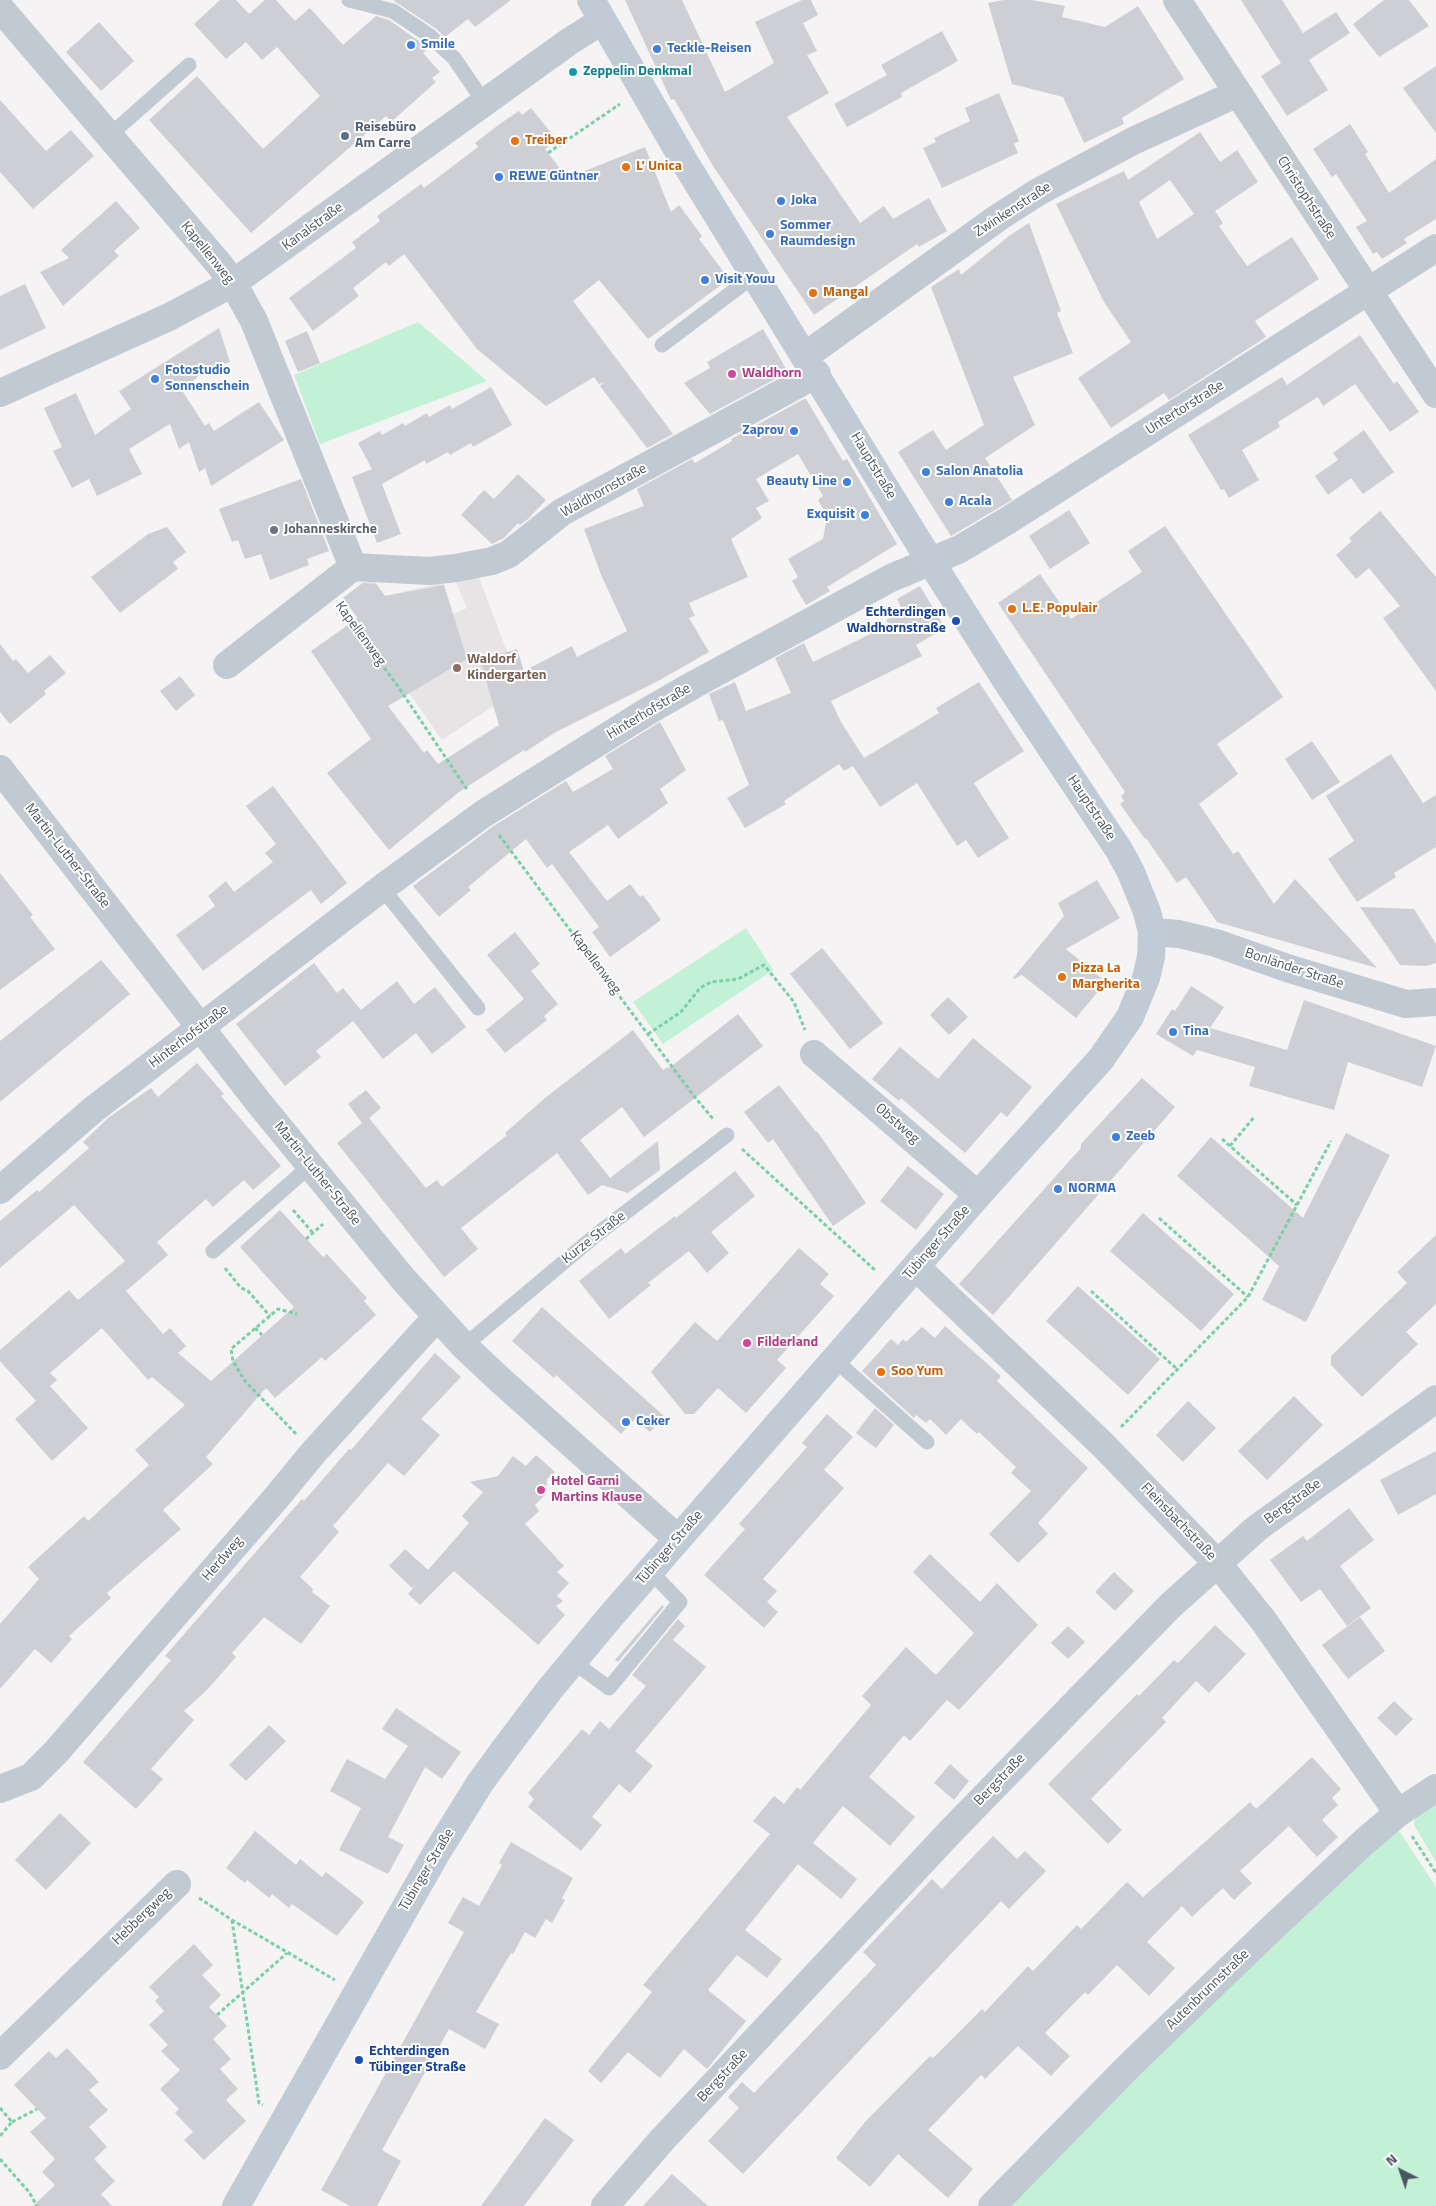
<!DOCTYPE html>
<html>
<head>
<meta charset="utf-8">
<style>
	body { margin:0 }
	#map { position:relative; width:1436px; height:2206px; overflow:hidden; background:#f5f3f3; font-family:"Titillium Web",sans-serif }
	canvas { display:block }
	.north { position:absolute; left:1376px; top:2146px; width:50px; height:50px; -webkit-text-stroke:4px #fff; paint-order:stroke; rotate:319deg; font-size:14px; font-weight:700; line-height:20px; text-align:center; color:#4a5661 }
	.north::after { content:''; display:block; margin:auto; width:18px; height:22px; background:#4a5661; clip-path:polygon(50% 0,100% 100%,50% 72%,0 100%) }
</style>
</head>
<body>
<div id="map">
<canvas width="1436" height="2206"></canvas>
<div class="north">N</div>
</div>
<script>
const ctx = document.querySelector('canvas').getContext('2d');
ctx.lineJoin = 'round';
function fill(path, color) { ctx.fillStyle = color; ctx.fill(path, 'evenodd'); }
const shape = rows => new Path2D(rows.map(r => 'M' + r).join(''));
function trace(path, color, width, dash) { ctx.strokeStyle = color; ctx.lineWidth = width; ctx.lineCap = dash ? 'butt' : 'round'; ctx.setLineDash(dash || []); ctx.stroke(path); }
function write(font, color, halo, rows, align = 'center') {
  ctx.font = font + ' "Titillium Web",sans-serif'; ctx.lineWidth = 4; ctx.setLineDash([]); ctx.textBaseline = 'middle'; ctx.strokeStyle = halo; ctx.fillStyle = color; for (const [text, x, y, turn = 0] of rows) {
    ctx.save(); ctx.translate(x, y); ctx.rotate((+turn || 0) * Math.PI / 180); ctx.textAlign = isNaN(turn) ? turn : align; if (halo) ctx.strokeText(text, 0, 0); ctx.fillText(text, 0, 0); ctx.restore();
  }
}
fill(shape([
	[477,572,507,652,517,649,527,684,442,740,343,598,371,576,385,596,443,583,453,614,467,608,455,580]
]), '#e6e4e5');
fill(shape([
	[418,322,487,381,320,444,294,375],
	[746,928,773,970,663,1044,633,1002],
	[1436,1800,1436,1862,1414,1825,1416,1813],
	[1399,1831,1436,1887,1436,2206,1007,2206,1230,1981,1387,1836]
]), '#c3f1d5');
fill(shape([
	[220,0,236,0,249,14,265,0,276,0,295,21,310,8,343,45,376,16,389,20,429,48,423,53,440,72,432,78,436,82,391,122,386,116,251,233,149,120,197,76,263,149,320,96,277,47,262,60,246,42,226,59,194,24],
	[395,0,511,0,475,27,468,19,445,37,435,28,394,1],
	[625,0,682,0,725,92,774,63,755,22,802,0,811,0,818,15,803,23,817,51,807,55,829,93,787,117,860,223,884,206,893,219,929,198,947,231,919,247,917,244,814,315,713,166,674,99,671,100],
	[1004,0,1032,0,1065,6,1062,17,1105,27,1138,6,1184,79,1122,118,1124,124,1084,143,1063,97,1012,84,988,3],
	[1241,0,1282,0,1303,33,1336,12,1350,33,1309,60,1328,90,1287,116,1261,76,1281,63],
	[1384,0,1409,0,1429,26,1379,57,1353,24],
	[99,22,134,61,101,91,66,52],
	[942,31,958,61,901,93,902,97,847,127,834,104,887,75,881,65],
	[1436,66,1436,133,1403,88],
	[999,93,1019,141,1014,144,1018,153,942,188,923,148,936,142,934,138,970,121,965,108],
	[0,100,46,151,71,130,94,156,33,209,0,172],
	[531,108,557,140,545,149,567,178,645,147,671,212,679,205,702,236,699,239,729,279,648,339,599,280,573,301,673,434,647,448,600,386,604,382,599,384,594,377,546,406,477,349,404,254,389,266,386,262,353,288,359,296,313,331,289,298,356,248,352,242,380,221,377,216,421,184,424,188,478,147,475,143,501,123,519,111,522,115],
	[1350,124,1368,152,1365,154,1389,193,1436,159,1436,219,1404,239,1407,243,1382,259,1377,252,1373,254,1356,227,1367,221,1336,174,1332,177,1313,149],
	[1200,132,1220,162,1237,150,1258,182,1215,211,1223,223,1219,226,1247,266,1292,237,1319,279,1255,321,1266,337,1169,400,1164,393,1111,428,1078,378,1131,342,1104,302,1056,204,1124,171,1128,180],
	[1170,180,1194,214,1157,239,1139,202],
	[116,201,140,228,114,251,119,256,63,306,40,272,69,258,61,250],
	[1029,223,1061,311,1057,313,1073,353,1013,377,1035,425,985,458,1012,500,951,536,898,452,933,430,946,450,984,425,931,287,959,269,961,275,1009,236],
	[25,284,46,328,0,350,0,296],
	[219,328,230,362,204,370,183,392,205,426,209,423,214,431,259,402,284,440,211,486,205,468,199,472,189,442,179,449,170,424,129,449,142,474,97,496,89,479,72,488,53,451,62,447,44,408,76,393,95,435,131,409,119,391],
	[763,329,788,372,710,414,684,383,710,368,707,362],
	[307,331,320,363,298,372,285,341],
	[1360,335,1394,384,1397,381,1419,412,1390,432,1355,384,1323,406,1318,397,1278,422,1280,427,1242,450,1259,480,1229,498,1224,489,1221,490,1188,435,1282,377,1287,385],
	[491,387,512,425,473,447,471,443,450,455,448,452,426,464,425,460,382,484,401,534,377,543,352,477,372,469,358,443,380,431,382,435,403,423,405,426,427,413,429,417,450,405,452,409],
	[804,399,806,399,843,461,847,459,897,544,827,587,830,591,806,605,792,581,798,577,788,559,823,539,827,516,818,500,823,496,798,454,756,479,769,501,756,508,762,518,731,539,748,577,689,603,695,616,689,618,709,652,658,681,556,732,525,752,524,750,459,792,389,850,327,773,371,739,311,651,358,618,343,598,363,583,376,584,385,596,444,585,467,659,388,706,424,753,427,750,438,764,499,725,480,660,517,649,524,671,572,646,577,657,627,631,602,577,584,529,644,506,637,489,692,459,695,463,732,441,731,439],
	[1364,430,1394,472,1363,494,1351,478,1328,495,1315,476,1338,460,1333,453],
	[518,474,546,500,528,519,520,525,518,523,504,538,492,544,461,515,484,490,494,499],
	[301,479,329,551,307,559,309,565,270,580,261,554,245,559,238,540,232,542,219,509],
	[1069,510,1090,543,1050,569,1029,536],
	[1380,511,1436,577,1436,691,1383,618,1400,606,1369,568,1356,579,1336,555,1352,541,1349,538],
	[1165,526,1283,697,1217,744,1238,774,1199,804,1233,854,1238,851,1274,904,1295,879,1377,968,1217,922,1186,877,1177,883,1146,838,1145,839,1120,804,1124,801,1121,796,1125,792,998,603,1040,574,1071,619,1142,572,1128,551],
	[167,527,186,552,173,562,178,569,120,613,91,577,148,534],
	[920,586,945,628,916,645,922,656,831,701,841,722,864,758,939,713,936,708,979,682,1024,751,974,783,1009,838,978,858,966,840,957,846,917,783,880,807,853,766,844,771,839,764,784,801,786,804,745,828,727,798,749,785,723,720,719,721,709,694,735,682,746,711,791,693,775,658,804,643,813,662,889,625,886,620,903,611,897,599],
	[0,644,13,661,16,659,28,673,50,655,66,673,44,691,46,694,10,724,0,712],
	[180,676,195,695,176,711,160,691],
	[660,722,686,770,660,789,668,803,618,839,608,825,569,852,607,901,630,884,640,897,643,895,661,920,610,957,592,932,599,927,552,864,547,868,526,839,468,887,471,890,439,917,413,886,492,827,566,781,573,792,613,769,605,756],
	[1312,741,1340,782,1312,800,1285,759],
	[1391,754,1423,803,1436,795,1436,847,1394,873,1396,877,1357,902,1328,859,1354,841,1326,796],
	[273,786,347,883,321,904,311,890,203,971,176,935,215,906,208,896,226,881,234,892,273,862,265,853,276,844,246,806],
	[0,873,33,915,30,917,55,949,0,990],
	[1097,880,1120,918,1066,949,1106,982,1076,1018,1022,975,1014,979,1013,978,1064,916,1058,903],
	[1360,907,1414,909,1436,944,1436,963,1426,966,1400,965],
	[515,932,540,964,531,971,558,1004,544,1016,547,1020,505,1053,486,1030,524,999,487,955],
	[822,948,883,1023,850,1049,790,974],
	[101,960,130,994,0,1102,0,1041],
	[314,963,337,993,343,988,361,1010,397,981,414,1004,435,987,466,1027,432,1054,416,1033,383,1059,353,1021,316,1051,321,1057,285,1086,236,1024],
	[1191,986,1224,1007,1210,1028,1287,1050,1304,1000,1436,1046,1422,1087,1348,1062,1334,1110,1249,1086,1255,1067,1197,1050,1193,1056,1156,1034,1172,1009,1175,1011],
	[948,997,968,1017,949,1035,930,1015],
	[738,1014,763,1046,644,1137,622,1107,580,1140,610,1178,658,1141,660,1170,628,1193,602,1185,588,1195,557,1153,461,1228,478,1249,444,1277,337,1143,362,1123,348,1104,366,1090,381,1108,369,1118,426,1188,437,1180,442,1187,507,1135,505,1133,545,1098,633,1030,663,1070,668,1067,669,1068],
	[973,1038,1032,1087,1007,1117,1001,1112,965,1153,901,1098,899,1101,872,1079,900,1047,938,1079],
	[197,1063,224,1094,221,1096,281,1166,253,1190,244,1180,213,1207,206,1199,157,1242,168,1255,126,1291,163,1334,170,1328,186,1346,178,1353,211,1381,294,1307,240,1247,280,1210,323,1257,327,1254,367,1298,364,1301,376,1315,325,1361,322,1357,275,1398,266,1388,206,1457,213,1464,163,1510,181,1529,107,1593,111,1598,69,1636,72,1639,51,1663,35,1649,0,1689,0,1624,39,1579,28,1567,84,1516,88,1521,149,1465,135,1450,185,1405,152,1377,148,1380,102,1328,50,1373,57,1380,50,1386,88,1428,52,1461,15,1419,36,1401,0,1361,0,1350,69,1290,78,1300,125,1261,74,1205,0,1268,0,1221,37,1190,39,1192,89,1148,83,1142,108,1118,151,1088,158,1097],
	[1142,1078,1175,1107,993,1315,959,1284,1081,1148,1081,1144],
	[779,1085,816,1132,817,1131,866,1203,833,1226,773,1139,768,1143,744,1112],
	[1346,1133,1390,1155,1306,1322,1262,1300,1279,1266,1177,1176,1211,1137,1303,1218],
	[908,1166,944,1194,916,1230,880,1201],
	[735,1171,755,1196,711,1232,729,1253,707,1273,689,1251,648,1283,651,1285,609,1319,579,1281,621,1248,625,1254,675,1216,676,1218],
	[1143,1213,1234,1294,1201,1331,1110,1251],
	[1436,1235,1436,1304,1406,1332,1418,1344,1362,1397,1331,1365,1331,1356,1407,1283,1397,1272],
	[799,1248,829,1274,820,1284,834,1296,777,1360,786,1368,746,1413,718,1388,694,1414,685,1414,651,1372,695,1322,717,1341],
	[1078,1286,1160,1359,1128,1395,1046,1321],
	[542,1307,664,1416,650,1432,635,1419,621,1434,556,1375,554,1378,512,1341],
	[945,1326,1001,1376,997,1381,1088,1468,1038,1523,1048,1534,1018,1563,989,1534,1031,1491,1011,1473,1016,1467,979,1432,977,1434,961,1419,946,1435,930,1419,926,1423,916,1415,914,1418,862,1371,891,1339,898,1345,903,1339,906,1342,922,1327,935,1338],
	[435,1353,461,1377,421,1419,440,1435,404,1476,388,1463,333,1526,339,1532,300,1577,313,1589,312,1592,330,1606,301,1644,264,1617,232,1653,236,1657,206,1691,184,1711,194,1720,151,1769,163,1779,136,1809,83,1762,171,1660,165,1656,302,1499,304,1501,349,1449,351,1450],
	[1294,1396,1323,1425,1267,1480,1238,1451],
	[1188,1401,1216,1428,1183,1462,1156,1435],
	[875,1408,894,1425,876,1448,856,1433],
	[827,1414,853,1437,824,1470,844,1488,763,1579,777,1591,767,1602,778,1612,764,1628,704,1575,745,1529,739,1524,807,1447,802,1443],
	[1436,1451,1436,1494,1398,1515,1380,1480],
	[536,1455,555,1472,547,1479,546,1494,535,1505,539,1511,525,1524,564,1566,557,1572,569,1583,557,1596,563,1601,556,1606,565,1615,538,1645,454,1571,420,1605,408,1594,418,1582,412,1588,389,1566,405,1549,428,1570,469,1523,462,1516,483,1492,470,1482,498,1476,513,1456,526,1466],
	[1349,1508,1374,1540,1340,1566,1371,1608,1347,1626,1320,1589,1301,1602,1270,1560,1303,1536,1307,1541],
	[930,1554,980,1602,997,1583,1038,1625,959,1710,947,1700,910,1741,904,1735,869,1777,915,1817,890,1846,843,1806,813,1843,857,1879,841,1899,798,1864,745,1930,782,1959,767,1978,737,1955,708,1990,746,2021,707,2069,684,2049,660,2078,628,2052,601,2083,588,2071,652,1992,643,1985,770,1834,753,1821,774,1796,784,1804,797,1787,800,1790,871,1705,862,1696,906,1647,936,1675,974,1633,913,1572],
	[1114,1572,1134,1591,1115,1611,1095,1592],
	[662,1605,664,1607,618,1662,615,1660],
	[1360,1617,1385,1651,1348,1679,1322,1645],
	[678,1619,685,1626,673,1640,706,1667,635,1751,653,1766,630,1793,619,1784,592,1817,602,1825,581,1851,528,1807,534,1799,528,1793,582,1729,589,1735,600,1721,609,1729,646,1686,632,1675],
	[1215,1625,1246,1654,1209,1693,1196,1681,1162,1718,1166,1722,1091,1799,1122,1830,1108,1844,1048,1784,1137,1694,1139,1696,1174,1660,1178,1663],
	[1068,1626,1085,1642,1068,1659,1051,1643],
	[1394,1701,1413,1719,1396,1736,1377,1718],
	[396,1708,461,1752,442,1779,425,1767,388,1837,404,1845,388,1874,339,1850,361,1808,330,1791,347,1759,385,1779,408,1746,382,1729],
	[269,1725,286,1741,246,1781,229,1765],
	[1312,1757,1341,1789,1332,1798,1338,1805,1322,1820,1338,1837,1317,1857,1289,1826,1240,1871,1252,1883,1234,1900,1223,1888,1192,1917,1182,1906,1147,1942,1175,1968,1149,1996,1117,1965,1088,1995,1085,1992,1045,2033,1070,2056,1051,2076,1018,2046,985,2079,981,2075,928,2130,973,2169,948,2198,898,2154,870,2187,836,2158,865,2122,930,2056,933,2058,982,2009,985,2012,1028,1966,1033,1971,1077,1925,1081,1929,1127,1882,1143,1897,1250,1802,1256,1809],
	[950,1764,969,1781,954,1800,934,1783],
	[60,1813,91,1843,46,1890,15,1860],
	[255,1831,296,1865,300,1859,322,1877,326,1872,364,1902,337,1936,292,1904,289,1908,272,1894,269,1898,247,1880,245,1883,226,1868],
	[993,1836,1017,1859,1025,1851,1046,1871,1009,1909,1001,1901,743,2174,708,2141,739,2108,728,2097,742,2082,754,2093,876,1965,863,1952,932,1879,942,1889],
	[511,1842,573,1878,562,1898,565,1900,552,1923,546,1919,535,1938,525,1932,513,1954,511,1953,476,2012,499,2024,485,2049,449,2029,382,2150,401,2161,377,2206,350,2206,321,2190,464,1932,448,1923,463,1897,479,1906,502,1865,499,1863],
	[194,1944,213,1965,202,1975,221,1995,209,2007,227,2026,213,2039,231,2059,220,2069,238,2089,226,2100,246,2121,204,2160,184,2140,193,2132,175,2113,179,2109,160,2089,180,2070,161,2051,168,2045,149,2025,164,2011,155,2001,159,1997,149,1987],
	[67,2048,99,2082,89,2090,108,2110,89,2127,107,2147,94,2159,115,2181,101,2194,112,2206,33,2206,55,2185,42,2172,55,2159,30,2132,46,2118,14,2085,49,2051,56,2058],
	[545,2118,574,2140,524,2206,481,2206],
	[672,2174,708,2206,643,2206]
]), '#cdcfd5');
trace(shape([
	[548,153,620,104],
	[342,610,399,688,468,791],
	[499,835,694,1096,714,1120],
	[648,1034,681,1012,700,988,711,982,738,979,764,965,794,1002,805,1030],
	[1222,1139,1297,1205],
	[1230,1146,1255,1116],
	[742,1149,876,1271],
	[293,1210,313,1233],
	[1159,1218,1248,1297],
	[306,1239,323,1224],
	[225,1268,241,1288,248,1291,270,1316],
	[1091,1291,1177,1369],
	[255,1328,262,1335],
	[1121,1427,1248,1297,1331,1141],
	[296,1434,245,1381,233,1361,231,1349,278,1309,297,1314],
	[1412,1836,1436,1873],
	[199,1898,232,1920,335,1980],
	[232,1920,259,2103,263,2105],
	[217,2015,287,1953],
	[0,2108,12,2122,0,2136],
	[12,2122,37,2109],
	[0,2159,29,2192,37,2206]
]), '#7ad0a6', 3, [4, 2.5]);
trace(shape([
	[349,0,393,11,430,36,454,58,484,102],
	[110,135,189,65],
	[662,345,755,275],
	[382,888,478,1008],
	[213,1251,310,1166],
	[464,1346,596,1235,727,1135],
	[835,1360,927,1442],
	[572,1661,609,1688,680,1602,650,1571]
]), '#c1cad2', 15);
trace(shape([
	[1177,0,1436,394],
	[0,8,219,264,233,283,254,321,353,567,227,665],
	[805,356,999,217,1038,192,1133,141,1238,93],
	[0,393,169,317,233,283,570,41,602,21],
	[353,567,429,571,456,568,492,561,509,554,562,512,817,374],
	[0,769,259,1103,404,1280,464,1346,498,1378,678,1539],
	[814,1054,978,1195],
	[0,1190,94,1109,382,888,483,814,648,711,695,684,891,578,960,549,1007,521,1436,248],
	[916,1267,1103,1445,1218,1564,1263,1620,1398,1813],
	[0,1789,31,1777,56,1752,276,1498,313,1453,437,1317],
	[0,2056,177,1884],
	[605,2206,662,2140,951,1831,1170,1606,1257,1528,1436,1399],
	[992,2206,1130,2065,1269,1931,1364,1842,1398,1813,1436,1788]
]), '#c1cad2', 28);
trace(shape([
	[1152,932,1179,934,1216,943,1290,969,1406,1004,1436,1002]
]), '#c1cad2', 28);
trace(shape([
	[236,2206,437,1852,480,1783,504,1750,550,1689,610,1617,978,1195,1101,1059,1130,1017,1146,978,1151,957,1152,932,1147,912,1131,872,1119,850,1009,685,919,543,684,161,591,0]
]), '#c1cbd6', 28);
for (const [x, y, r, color] of [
	[411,45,5,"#3f7fe0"],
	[657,49,5,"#3f7fe0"],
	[573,72,5,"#0f9aa8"],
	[345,136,5,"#5c6f8a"],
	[515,141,5,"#e8710a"],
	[626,167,5,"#e8710a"],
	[499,177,5,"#3f7fe0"],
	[781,201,5,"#3f7fe0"],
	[770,234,5,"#3f7fe0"],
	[705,280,5,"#3f7fe0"],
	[813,293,5,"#e8710a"],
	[732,374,5,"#d1479c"],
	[155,379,5,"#3f7fe0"],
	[794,431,5,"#3f7fe0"],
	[926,472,5,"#3f7fe0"],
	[847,482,5,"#3f7fe0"],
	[949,502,5,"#3f7fe0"],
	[865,515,5,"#3f7fe0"],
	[274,530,5,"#6b7280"],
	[1012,609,5,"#e8710a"],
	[956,621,5,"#1a4fb4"],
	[457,668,5,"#8d6e63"],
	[1062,977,5,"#e8710a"],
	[1173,1032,5,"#3f7fe0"],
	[1116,1137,5,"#3f7fe0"],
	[1058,1189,5,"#3f7fe0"],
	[747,1343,5,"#d1479c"],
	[881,1372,5,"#e8710a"],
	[626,1422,5,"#3f7fe0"],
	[541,1490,5,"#d1479c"],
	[359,2060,5,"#1a4fb4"]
]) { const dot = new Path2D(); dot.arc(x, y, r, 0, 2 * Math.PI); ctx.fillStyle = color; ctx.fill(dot); trace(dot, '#fff', 2); }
write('bold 14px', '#366cbe', '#fff', [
	["Smile",421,45],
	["Teckle-Reisen",667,49],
	["REWE Güntner",509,177],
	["Joka",791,201],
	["Sommer",780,226],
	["Raumdesign",780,242],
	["Visit Youu",715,280],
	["Fotostudio",165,371],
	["Sonnenschein",165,387],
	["Zaprov",784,431,"right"],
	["Salon Anatolia",936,472],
	["Beauty Line",837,482,"right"],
	["Acala",959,502],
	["Exquisit",855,515,"right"],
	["Tina",1183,1032],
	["Zeeb",1126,1137],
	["NORMA",1068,1189],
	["Ceker",636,1422]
], 'left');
write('bold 14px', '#0d838f', '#fff', [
	["Zeppelin Denkmal",583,72]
], 'left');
write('bold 14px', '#4e5e75', '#fff', [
	["Reisebüro",355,128],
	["Am Carre",355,144]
], 'left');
write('bold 14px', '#c56008', '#fff', [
	["Treiber",525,141],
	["L' Unica",636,167],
	["Mangal",823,293],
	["L.E. Populair",1022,609],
	["Pizza La",1072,969],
	["Margherita",1072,985],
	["Soo Yum",891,1372]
], 'left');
write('14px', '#4a5661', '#fff', [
	["Christophstraße",1306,198,57],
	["Zwinkenstraße",1013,210,-33],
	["Kanalstraße",313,227,-36],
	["Kapellenweg",207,253,51],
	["Untertorstraße",1185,408,-32],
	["Hauptstraße",873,466,59],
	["Waldhornstraße",604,491,-29],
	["Kapellenweg",360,634,54],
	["Hinterhofstraße",649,712,-31],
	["Hauptstraße",1091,808,56],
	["Martin-Luther-Straße",67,856,52],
	["Kapellenweg",595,963,53],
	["Bonländer Straße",1294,969,18],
	["Hinterhofstraße",189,1037,-37],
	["Obstweg",897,1124,41],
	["Martin-Luther-Straße",317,1174,51],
	["Kurze Straße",594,1238,-38],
	["Tübinger Straße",937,1243,-49],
	["Bergstraße",1293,1502,-36],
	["Fleinsbachstraße",1178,1522,46],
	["Tübinger Straße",670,1548,-49],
	["Herdweg",223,1559,-49],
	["Bergstraße",1000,1780,-46],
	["Tübinger Straße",427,1870,-59],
	["Hebbergweg",142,1917,-44],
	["Autenbrunnstraße",1208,1990,-44],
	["Bergstraße",723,2076,-47]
]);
write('bold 14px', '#b23c85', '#fff', [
	["Waldhorn",742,374],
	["Filderland",757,1343],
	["Hotel Garni",551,1482],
	["Martins Klause",551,1498]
], 'left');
write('bold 14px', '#5b616d', '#fff', [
	["Johanneskirche",284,530]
], 'left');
write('bold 14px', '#164399', '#fff', [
	["Echterdingen",946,613],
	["Waldhornstraße",946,629],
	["Echterdingen",369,2052,"left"],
	["Tübinger Straße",369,2068,"left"]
], 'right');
write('bold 14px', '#785e54', '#fff', [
	["Waldorf",467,660],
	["Kindergarten",467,676]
], 'left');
</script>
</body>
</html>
